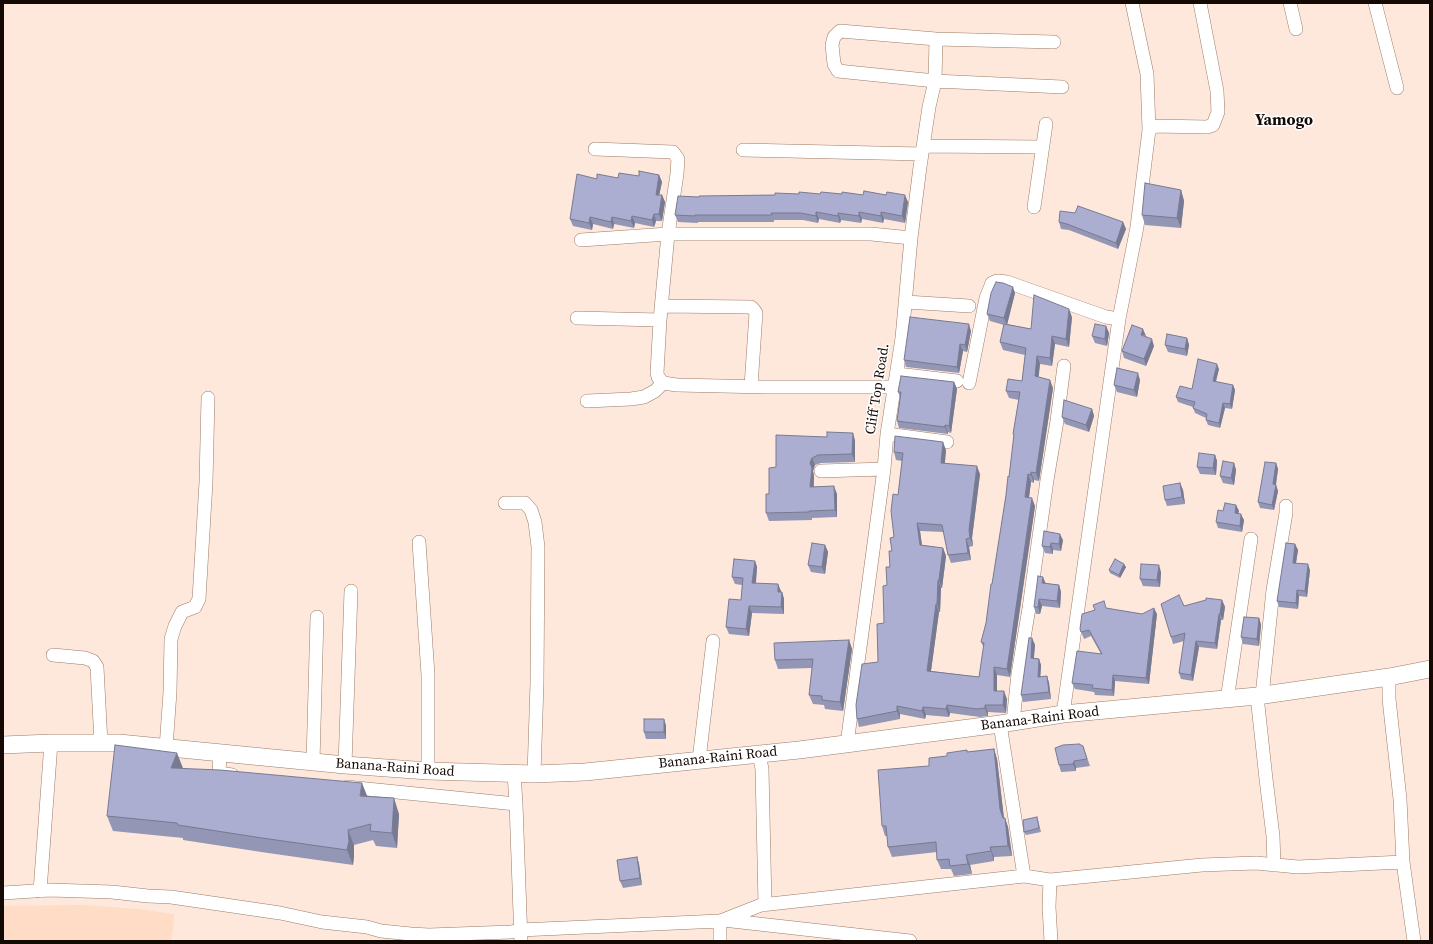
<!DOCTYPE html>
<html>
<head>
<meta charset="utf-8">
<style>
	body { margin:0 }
	#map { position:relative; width:1433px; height:944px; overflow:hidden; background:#fee8db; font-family:"Source Serif 4",serif }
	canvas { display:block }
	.frame { position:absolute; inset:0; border:4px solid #150904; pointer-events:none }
</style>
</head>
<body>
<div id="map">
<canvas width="1433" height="944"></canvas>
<div class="frame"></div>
</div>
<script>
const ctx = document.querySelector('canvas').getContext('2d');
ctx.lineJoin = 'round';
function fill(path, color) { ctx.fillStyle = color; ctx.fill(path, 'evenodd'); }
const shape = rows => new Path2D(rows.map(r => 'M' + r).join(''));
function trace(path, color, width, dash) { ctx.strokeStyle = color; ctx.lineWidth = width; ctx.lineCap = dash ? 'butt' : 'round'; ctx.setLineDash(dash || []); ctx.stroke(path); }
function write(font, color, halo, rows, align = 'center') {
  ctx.font = font + ' "Source Serif 4",serif'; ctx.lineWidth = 3; ctx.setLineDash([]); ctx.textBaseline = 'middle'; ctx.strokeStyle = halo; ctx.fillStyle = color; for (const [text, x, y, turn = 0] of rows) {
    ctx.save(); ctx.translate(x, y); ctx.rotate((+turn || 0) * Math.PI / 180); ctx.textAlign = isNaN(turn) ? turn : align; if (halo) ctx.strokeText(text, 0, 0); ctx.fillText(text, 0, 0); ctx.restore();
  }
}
fill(shape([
	[82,905,137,909,174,914,173,929,171,941,3,941,3,906]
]), '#fedcc6');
const minor = shape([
	[1132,3,1147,74,1149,130],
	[1290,3,1296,29],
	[1375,3,1397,88],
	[1054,42,936,39,840,31,834,37,832,45,834,64,838,71,935,81,1062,87],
	[923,146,1042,147],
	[595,149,673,152,678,159,677,174,668,234,660,320,657,373,658,377,663,383,677,385,766,387,895,387],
	[743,150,922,154],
	[1034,207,1046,124],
	[581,240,668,234,871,234,911,238],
	[906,302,969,306],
	[662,306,751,307,754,310,756,313,751,386],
	[577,318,660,320],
	[897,374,957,381],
	[969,383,986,298,992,283,997,281,1007,282,1106,317,1119,319],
	[587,401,631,399,644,397,655,391,663,383],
	[887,434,947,442],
	[821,471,884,469],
	[505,503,525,503,531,510,535,522,538,547,537,683,534,774],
	[419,542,428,675,428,771],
	[53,655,85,658,93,661,97,667,101,743],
	[1389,677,1389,699,1400,799,1403,862,1414,941],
	[1257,696,1266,779,1273,836,1274,865],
	[1262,696,1273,590,1286,513,1286,506],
	[1227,700,1251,539],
	[1063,714,1119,319,1137,227,1149,130,1155,126,1207,127,1213,125,1218,112,1217,91,1200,3],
	[1013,722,1018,674,1029,608,1047,480,1057,421,1064,366],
	[1000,724,1024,876,1050,880,1202,865,1256,863,1298,867,1403,862],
	[847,744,884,469,887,434,902,338,911,238,920,167,929,107,935,81,936,39],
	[166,748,170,692,171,639,175,626,182,612,195,607,199,599,206,482,208,398],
	[220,753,219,773,232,775],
	[759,754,762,769,765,905],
	[699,760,713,641],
	[313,762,317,617],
	[345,765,351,591],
	[514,773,516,804,521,941],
	[347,787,516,804],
	[1050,880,1049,907,1051,941],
	[40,891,51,743],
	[3,893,50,890,112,892,148,896,171,897,280,913,322,922,367,927,381,931,411,934,429,935,511,932,520,930,720,921,723,920,910,941],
	[723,920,761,905,1024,876],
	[720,941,720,921]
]);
const major = shape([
	[3,745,51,743,119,743,345,765,428,771,534,774,585,772,799,750,1000,724,1063,714,1257,696,1389,677,1430,669]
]);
trace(minor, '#9b7b67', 14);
trace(major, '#9b7b67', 18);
trace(minor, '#fff', 13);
trace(major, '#fff', 17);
fill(shape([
	[659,175,662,182,659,195,662,195,665,202,662,221,656,221,654,227,635,223,634,228,614,224,613,229,593,224,592,230,573,226,570,219,597,179],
	[1181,190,1184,201,1181,228,1145,225,1142,215],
	[820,194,863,195,908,202,905,223,884,219,883,223,862,219,861,223,841,220,840,223,819,219,818,223,803,220,774,220,774,222,698,222,698,223,678,222,675,215,699,197],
	[1059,222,1123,222,1126,229,1118,249,1069,230,1061,229],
	[1015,293,1007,324,1031,329,1072,317,1069,347,1055,344,1052,366,1040,364,1038,377,1053,388,1039,481,1034,480,1034,483,1031,482,1029,497,1035,506,1010,677,997,675,997,691,1007,699,1006,713,988,712,988,716,980,717,950,713,949,717,926,715,925,719,900,714,900,719,859,727,857,719,878,662,884,623,887,585,894,537,898,495,902,461,896,460,894,452,946,450,945,463,980,474,972,538,973,546,969,547,971,560,951,563,948,555,944,532,920,531,922,545,943,548,946,556,942,588,941,588,940,612,939,612,931,671,979,677,984,648,981,642,986,623,1009,477,1014,437,1013,434,1019,400,1009,398,1006,391,1022,381,1025,355,1003,350,1000,342,1004,325,990,321,987,314],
	[1106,326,1109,333,1107,346,1095,343,1092,336],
	[971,331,967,352,963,351,959,373,906,367,904,360],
	[1146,336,1154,346,1146,366,1124,358,1122,351],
	[1187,338,1189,345,1187,356,1168,352,1165,345],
	[1219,369,1216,382,1233,385,1235,390,1232,409,1225,408,1220,428,1208,425,1206,420,1206,418,1195,413,1193,408,1193,407,1178,402,1176,397,1192,389],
	[1140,380,1137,397,1117,392,1114,385],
	[954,382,957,389,951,433,948,432,948,434,899,428,897,421,900,397,898,392],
	[1092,409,1094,416,1089,432,1065,424,1062,417],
	[853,433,855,441,855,462,821,463,815,465,813,471,814,476,814,487,837,494,837,517,812,518,812,520,769,521,766,513,769,494,776,467,827,437],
	[1215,455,1217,461,1216,475,1200,474,1197,467],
	[1234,463,1236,470,1234,485,1223,483,1220,476],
	[1276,463,1278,469,1276,485,1278,491,1274,510,1260,508,1258,502],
	[1180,483,1183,490,1185,504,1167,506,1165,500],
	[1236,505,1239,511,1238,513,1244,520,1242,532,1218,528,1216,522,1223,511],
	[1063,540,1061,551,1053,550,1053,554,1045,553,1042,546],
	[1295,544,1298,550,1296,563,1310,570,1307,597,1299,596,1298,609,1279,607,1277,601],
	[825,545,828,552,825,574,811,572,808,565],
	[755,561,757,567,756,584,778,584,781,592,782,592,784,599,784,614,752,613,749,636,729,634,726,627,741,600,742,585,735,584,732,577],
	[1126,567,1120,578,1110,573,1109,570],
	[1161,572,1160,587,1143,586,1140,579],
	[1045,583,1059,585,1061,592,1060,608,1042,606,1040,614,1036,614,1034,607],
	[1222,600,1225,607,1223,620,1221,620,1217,649,1199,647,1193,681,1181,679,1179,673,1184,641,1173,644,1171,637,1184,606],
	[1106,608,1142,614,1157,614,1149,684,1115,681,1114,696,1095,695,1094,692,1075,689,1072,683,1101,654,1091,636,1084,639,1080,629],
	[1259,618,1261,625,1259,646,1243,644,1241,637],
	[1032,638,1035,645,1034,658,1039,659,1041,665,1040,677,1047,676,1049,683,1051,699,1023,702,1021,695],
	[849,640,852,649,843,711,825,709,824,705,813,704,809,695,812,668,778,669,775,660],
	[664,719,666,726,666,739,646,739,644,732],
	[1083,746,1090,766,1076,768,1076,771,1061,772,1059,765],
	[994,749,997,759,1004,818,1005,818,1008,827,1012,856,994,857,994,861,970,865,972,874,954,876,951,869,941,869,937,860,937,852,892,857,888,847,887,836,885,836,882,826,929,766,947,756,967,750,967,752],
	[183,768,367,797,399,814,397,848,376,846,373,840,354,845,354,856,353,865,268,853,183,840,183,838,113,831,107,816],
	[1038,820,1041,832,1026,835,1024,832],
	[637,857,639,864,642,885,623,888,620,881]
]), '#9396b4');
fill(shape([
	[659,175,662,182,658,201,656,195],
	[1181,190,1184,201,1181,228,1177,218],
	[662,195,665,202,662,221,659,214],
	[905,195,908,202,905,223,902,216],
	[816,212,819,219,818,223,816,216],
	[859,212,862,219,861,223,859,216],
	[881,212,884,219,883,223,881,216],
	[838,213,841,220,840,223,838,216],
	[654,214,656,221,654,227,652,220],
	[632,216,635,223,634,228,631,221],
	[590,217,593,224,592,230,589,223],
	[612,217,614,224,613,229,611,222],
	[1123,222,1126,229,1118,249,1116,243],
	[1013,287,1015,293,1007,325,1004,318],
	[1069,309,1072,317,1069,347,1066,339],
	[969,324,971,331,967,352,965,345],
	[1106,326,1109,333,1107,346,1105,339],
	[1143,329,1146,336,1141,335],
	[1052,336,1055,344,1052,366,1050,358],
	[1187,338,1189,345,1187,356,1185,349],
	[1152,339,1154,346,1146,366,1144,359],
	[960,344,963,351,959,373,957,367],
	[1037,356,1040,364,1038,384,1035,376],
	[1217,364,1219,369,1214,387,1213,381],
	[1138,373,1140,380,1137,397,1134,390],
	[1050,380,1053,388,1039,481,1036,473],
	[954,382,957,389,951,433,949,426],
	[1233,385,1235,390,1232,409,1230,404],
	[1223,403,1225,408,1220,428,1219,423],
	[1092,409,1094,416,1089,432,1086,425],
	[945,425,948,432,948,434,945,427],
	[853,433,855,441,855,462,852,454],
	[943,442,946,450,944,470,941,463],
	[1215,455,1217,461,1216,475,1213,468],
	[812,458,815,465,813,471,814,476,813,495,810,487,810,463],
	[1234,463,1236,470,1234,485,1231,478],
	[1276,463,1278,469,1275,490,1273,484],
	[977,466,980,474,972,538,973,546,970,538,969,530],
	[1031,472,1034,480,1034,483,1031,475],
	[1028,474,1031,482,1028,505,1025,497],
	[1180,483,1183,490,1185,504,1182,497],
	[1276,485,1278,491,1274,510,1272,505],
	[834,486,837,494,837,517,835,510],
	[1032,498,1035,506,1010,677,1007,669],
	[1236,505,1239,511,1237,519,1235,513],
	[1241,514,1244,520,1242,532,1240,526],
	[917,523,920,531,923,553,920,545],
	[1060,534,1063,540,1061,551,1059,544],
	[966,539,969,547,971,560,968,553],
	[1051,543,1053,550,1053,554,1050,547],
	[1295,544,1298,550,1295,569,1293,563],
	[825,545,828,552,825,574,822,567],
	[943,548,946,556,942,588,939,580],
	[755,561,757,567,755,590,752,583],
	[1124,564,1126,567,1120,578,1119,575],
	[1308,564,1310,570,1307,597,1305,591],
	[1159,565,1161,572,1160,587,1157,580],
	[1043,577,1046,584,1042,583],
	[938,580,941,588,940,612,937,604],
	[778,584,781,591,781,599,778,592],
	[1059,585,1061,592,1060,608,1057,601],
	[1297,590,1299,596,1298,609,1296,603],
	[782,592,784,599,784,614,781,607],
	[1039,599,1042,606,1040,614,1038,607],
	[1222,600,1225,607,1223,620,1220,614],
	[936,604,939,612,930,678,927,671],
	[749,606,752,613,749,636,746,629],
	[1154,608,1157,614,1149,684,1146,678],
	[1219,614,1221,620,1217,649,1215,643],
	[1259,618,1261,625,1259,646,1257,639],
	[1032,638,1035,645,1033,665,1031,658],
	[849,640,852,649,843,711,840,702],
	[1196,641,1199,647,1193,681,1191,675],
	[1039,659,1041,665,1040,684,1038,677],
	[994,667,997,675,997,699,994,691],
	[1113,675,1115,681,1114,696,1112,690],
	[1047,676,1049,683,1051,699,1049,692],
	[1004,691,1007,699,1006,713,1003,705],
	[947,705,950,713,949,717,946,709],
	[985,705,988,712,988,716,985,708],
	[897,706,900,714,900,719,897,711],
	[923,707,926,715,925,719,922,711],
	[664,719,666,726,666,739,664,732],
	[994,749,997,759,1004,819,1005,818,1008,827,1012,856,1008,846,1000,809],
	[177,753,183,768,171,768],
	[1074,761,1076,768,1076,771,1073,764],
	[362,783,368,798,360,796],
	[394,798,399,814,397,848,392,833],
	[348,830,354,845,354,856,353,865,347,850],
	[990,847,994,857,994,861,991,851],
	[966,855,970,865,972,874,968,864],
	[637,857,639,864,642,885,640,878]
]), '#787a92');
const building = shape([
	[639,171,659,175,656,195,662,195,659,214,654,214,652,220,632,216,631,221,612,217,611,222,590,217,589,223,570,219,577,174,597,179,597,174,618,178,619,173,639,176,639,171],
	[1145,183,1181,190,1177,218,1142,215,1145,183],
	[864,191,886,195,887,192,905,195,902,216,881,212,881,216,859,212,859,216,838,213,838,216,816,212,816,216,801,213,771,213,772,215,695,215,695,216,675,215,678,196,699,197,699,196,775,195,775,193,799,194,799,192,820,194,821,192,842,194,842,192,863,195,864,191],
	[1078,206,1123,222,1116,243,1067,224,1059,222,1060,211,1075,213,1078,206],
	[996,282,1003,283,1013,287,1004,318,987,314,991,293,996,282],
	[1034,295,1069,309,1066,339,1052,336,1050,358,1037,356,1035,376,1050,380,1036,473,1031,472,1031,475,1028,474,1025,497,1032,498,1007,669,994,667,994,691,1004,691,1003,705,985,705,985,708,977,709,947,705,946,709,923,707,922,711,897,706,897,711,857,719,856,705,862,664,878,662,877,624,884,623,883,586,887,585,886,567,890,567,889,551,892,551,890,538,894,537,891,511,893,494,898,495,903,453,894,452,895,436,943,442,941,463,977,466,969,530,970,538,966,539,968,553,948,555,942,525,917,523,920,545,943,548,939,580,938,580,937,604,936,604,927,671,979,677,984,643,981,642,986,623,991,584,992,584,1006,495,1008,476,1009,477,1014,434,1013,434,1020,392,1006,391,1008,379,1022,381,1026,348,1000,342,1004,324,1031,329,1034,295],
	[910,317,969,324,965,345,960,344,957,367,904,360,910,317],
	[1095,324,1106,326,1105,339,1092,336,1095,324],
	[1132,325,1143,329,1141,335,1152,339,1144,359,1122,351,1132,325],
	[1167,334,1187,338,1185,349,1165,345,1167,334],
	[1198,359,1217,364,1213,381,1233,385,1230,404,1223,403,1219,423,1206,420,1207,414,1193,408,1195,402,1176,397,1180,386,1192,389,1198,359],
	[1117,368,1138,373,1134,390,1114,385,1117,368],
	[901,376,954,382,949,426,945,425,945,427,897,421,901,392,898,392,901,376],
	[1064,400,1092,409,1086,425,1062,417,1064,400],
	[827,432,853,433,852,454,818,455,812,458,810,463,812,468,810,487,834,486,835,510,809,511,809,512,766,513,766,494,769,494,769,468,776,467,776,435,827,437,827,432],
	[1199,453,1215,455,1213,468,1197,467,1199,453],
	[1223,461,1234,463,1231,478,1220,476,1223,461],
	[1265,462,1276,463,1273,484,1276,485,1272,505,1258,502,1265,462],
	[1180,483,1182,497,1165,500,1163,486,1180,483],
	[1225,503,1236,505,1235,513,1241,514,1240,526,1216,522,1218,510,1223,511,1225,503],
	[1044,531,1060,534,1059,544,1051,543,1050,547,1042,546,1044,531],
	[812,543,825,545,822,567,808,565,812,543],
	[1286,543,1295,544,1293,563,1308,564,1305,591,1297,590,1296,603,1277,601,1286,543],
	[734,559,755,561,752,583,778,584,778,592,782,592,781,607,749,606,746,629,726,627,729,599,741,600,743,578,732,577,734,559],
	[1115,559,1124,564,1119,575,1109,570,1115,559],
	[1141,564,1159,565,1157,580,1140,579,1141,564],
	[1038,576,1043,577,1042,583,1059,585,1057,601,1039,599,1038,607,1034,607,1038,576],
	[1179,595,1184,606,1206,600,1206,598,1222,600,1220,614,1219,614,1215,643,1196,641,1191,675,1179,673,1185,633,1171,637,1161,604,1179,595],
	[1104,601,1106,608,1142,614,1154,608,1146,678,1113,675,1112,690,1092,688,1093,685,1072,683,1077,651,1102,654,1089,630,1081,632,1080,629,1082,614,1095,610,1093,605,1104,601],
	[1244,617,1259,618,1257,639,1241,637,1244,617],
	[1029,638,1032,638,1031,658,1039,659,1038,677,1047,676,1049,692,1021,695,1029,638],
	[849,640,840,702,822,700,822,696,809,695,813,659,775,660,774,643,849,640],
	[644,719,664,719,664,732,644,732,644,719],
	[1079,744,1083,746,1087,759,1074,761,1073,764,1059,765,1055,748,1063,745,1079,744],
	[115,745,177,753,171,768,220,770,362,783,360,796,394,798,392,833,370,831,371,824,348,830,349,841,347,850,262,838,178,825,177,823,107,816,115,745],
	[994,749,1000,809,1003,818,1005,818,1008,846,990,847,991,851,966,855,968,864,950,866,949,859,937,860,936,842,888,847,886,826,882,826,878,770,929,766,929,758,947,756,947,753,967,750,967,752,994,749],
	[1037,817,1039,828,1024,832,1023,820,1037,817],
	[637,857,640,878,620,881,617,860,637,857]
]);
fill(building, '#abaed1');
trace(building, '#787a92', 1);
write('14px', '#150904', '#fff', [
	["Cliff Top Road.",878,389,-81],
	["Banana-Raini Road",1040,719,-7],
	["Banana-Raini Road",718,758,-6],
	["Banana-Raini Road",395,768,4]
]);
write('bold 16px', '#150904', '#fff', [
	["Yamogo",1284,121]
]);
</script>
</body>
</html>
